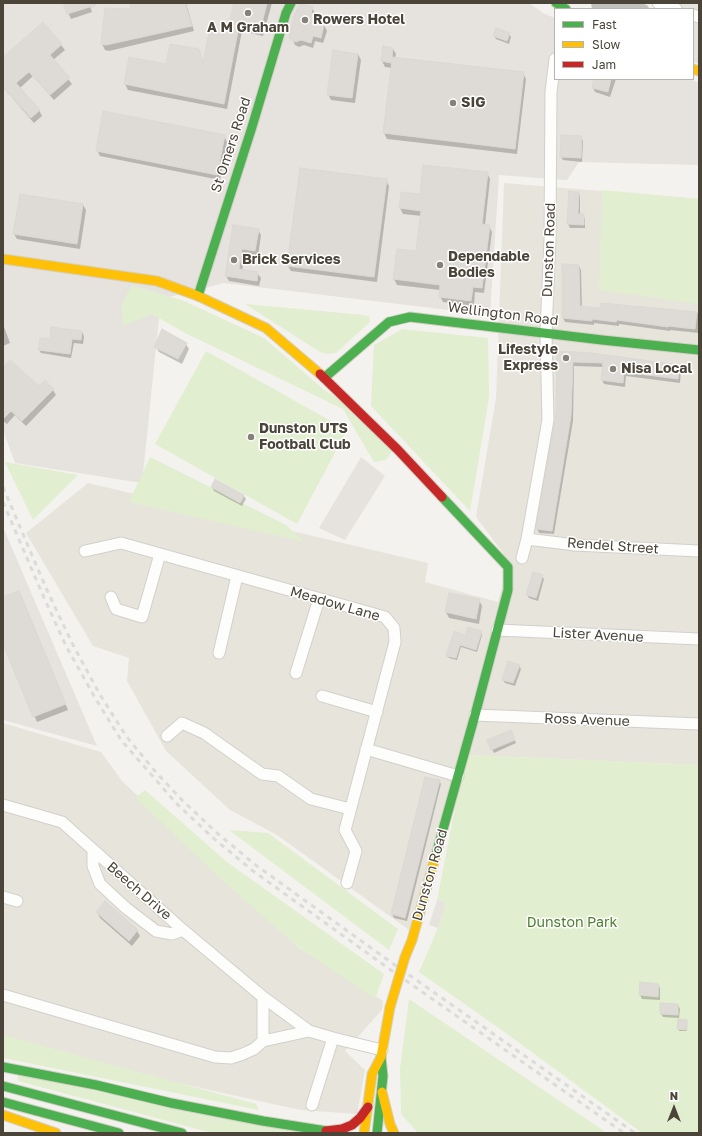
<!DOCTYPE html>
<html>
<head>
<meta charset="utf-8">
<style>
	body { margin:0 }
	#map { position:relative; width:702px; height:1136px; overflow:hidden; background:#f4f2ee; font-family:"Golos Text",sans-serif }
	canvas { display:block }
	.frame { position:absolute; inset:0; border:4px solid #4b4439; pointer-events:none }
	.legend { position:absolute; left:554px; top:8px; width:140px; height:72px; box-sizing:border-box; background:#fff; border:1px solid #b7b4b0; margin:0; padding:5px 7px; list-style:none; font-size:12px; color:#4b4439 }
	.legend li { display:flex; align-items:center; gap:8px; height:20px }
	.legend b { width:20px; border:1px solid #b7b4b0 }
	.north { position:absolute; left:654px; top:1088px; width:40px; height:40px; -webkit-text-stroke:3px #fff; paint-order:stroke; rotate:0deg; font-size:11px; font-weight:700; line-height:16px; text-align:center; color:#4b4439 }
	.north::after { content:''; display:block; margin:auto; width:14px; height:18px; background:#4b4439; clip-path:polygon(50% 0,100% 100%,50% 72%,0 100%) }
</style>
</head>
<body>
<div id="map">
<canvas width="702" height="1136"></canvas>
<div class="frame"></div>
<ul class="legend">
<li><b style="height:5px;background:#4caf50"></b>Fast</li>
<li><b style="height:5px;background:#ffc107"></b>Slow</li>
<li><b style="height:5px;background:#c62828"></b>Jam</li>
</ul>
<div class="north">N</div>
</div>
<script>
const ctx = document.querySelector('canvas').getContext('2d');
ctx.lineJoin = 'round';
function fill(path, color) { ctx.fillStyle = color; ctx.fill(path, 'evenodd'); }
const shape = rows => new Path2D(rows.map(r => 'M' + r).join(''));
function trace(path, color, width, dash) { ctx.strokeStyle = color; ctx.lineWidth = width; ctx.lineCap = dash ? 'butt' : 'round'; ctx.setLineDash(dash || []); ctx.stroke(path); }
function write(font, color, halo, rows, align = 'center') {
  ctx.font = font + ' "Golos Text",sans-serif'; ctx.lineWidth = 3; ctx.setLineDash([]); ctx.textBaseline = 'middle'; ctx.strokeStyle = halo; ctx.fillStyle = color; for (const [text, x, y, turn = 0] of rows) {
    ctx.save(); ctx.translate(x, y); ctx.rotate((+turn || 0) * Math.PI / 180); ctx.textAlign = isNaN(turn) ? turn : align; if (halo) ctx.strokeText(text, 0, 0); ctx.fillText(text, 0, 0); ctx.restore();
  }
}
fill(shape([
	[504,183,699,199,699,765,467,755,409,930,277,835,230,810,166,751,127,681,129,658,93,646,26,533,88,483,428,563,425,582,498,602,509,561,476,517,496,398],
	[3,723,101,752,123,782,299,948,383,1001,382,1010,345,1051,365,1070,357,1114,300,1110,160,1079,3,1036]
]), '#e7e4dc');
fill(shape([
	[3,3,529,3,545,14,555,18,555,79,690,79,699,83,699,165,579,162,567,180,499,175,490,315,224,283,161,299,142,483,15,463,3,430],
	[676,3,699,3,699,64,693,62,693,9,674,9],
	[3,527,97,746,3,720]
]), '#e6e2de');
fill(shape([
	[602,190,699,199,699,304,599,290],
	[132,285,184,301,264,338,323,389,347,405,393,450,386,460,374,462,343,409,183,332,152,314,123,326,121,305],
	[245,304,364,315,369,317,370,322,336,353,327,354,320,352],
	[402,329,488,338,489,397,470,511,371,406,374,345],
	[206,351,347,430,297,524,155,444],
	[150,457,286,525,305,542,129,502],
	[5,462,78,475,33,520],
	[467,755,699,765,699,1133,642,1133,503,1031,419,972,437,930,446,902,437,900,460,783],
	[145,790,227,862,384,974,375,999,298,947,233,890,135,798],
	[229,830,268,833,398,929,389,950],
	[409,999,607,1133,418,1133,401,1114,400,1069],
	[3,1035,256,1104,259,1110,3,1058],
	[18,1075,304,1133,212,1133,18,1081]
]), '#e1eecf');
fill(shape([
	[361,457,385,476,345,540,319,528],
	[437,900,446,902,438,928,429,925]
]), '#e6e3df');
fill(shape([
	[64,3,89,3,92,12,71,19],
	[131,3,186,3,194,31,109,51,105,50,102,44,132,10],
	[235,3,272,3,263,36,242,31,227,109,128,90,125,84,198,50,204,64,227,36],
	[591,3,640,3,647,5,650,9,592,9],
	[312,8,315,13,314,15,318,16,321,21,320,24,324,25,327,31,323,43,315,41,313,48,304,45,299,47,295,45,291,36],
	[43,24,61,45,65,50,53,60,72,84,54,100,33,76,20,88,39,110,42,116,34,123,3,87,3,58],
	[509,34,511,37,509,44,496,39,494,36],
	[384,48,393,49,396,54,395,58,523,73,526,79,517,154,387,139,384,133,392,68,385,67,382,61],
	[358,54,361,60,355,103,331,100,328,94],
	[595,79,616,79,610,97,595,92,593,88],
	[224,136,227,142,220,180,100,156,97,150],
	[581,137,583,141,582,162,563,160,561,157],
	[487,173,490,179,485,225,489,226,492,232,484,293,475,292,474,306,443,302,440,296,440,290,397,285,394,279,417,253,422,216,403,214,400,208,421,195],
	[386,180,389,186,377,282,291,271,288,266],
	[570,192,578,193,580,196,580,215,583,215,585,219,585,228,570,228,568,224],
	[83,205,86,210,80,249,17,239,14,234],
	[234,226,258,230,261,235,258,256,245,254,242,271,257,273,261,278,259,286,229,281,226,276],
	[579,266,581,270,582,307,601,309,602,304,699,313,699,333,670,330,670,331,619,324,619,326,594,323,594,325,565,322,563,318],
	[3,324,10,343,3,346],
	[82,332,84,336,83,344,74,343,71,358,41,353,39,350,51,340],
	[186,344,189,349,182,364,159,352,155,346],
	[558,352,679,366,681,370,680,383,626,376,625,387,604,384,602,380,603,367,574,366,573,421,554,534,539,533,537,529,557,416],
	[3,369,39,388,53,390,56,395,26,426,15,415,7,424,3,421],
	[212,487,244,496,246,499,242,506,214,491],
	[542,576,544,579,538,601,529,598,527,595],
	[450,594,479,600,482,606,479,624,449,618,446,612],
	[22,598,68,710,37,722,3,642,3,599],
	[481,632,482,635,477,652,461,647,457,660,449,658,447,656,466,636],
	[519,666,521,669,515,686,505,683,503,680],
	[512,734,516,743,494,753,492,749],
	[439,781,441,784,407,921,394,918,392,914],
	[97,912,137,931,140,936,132,946,100,918],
	[641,983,658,985,660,988,660,1000,642,999,640,995],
	[678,1005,680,1009,679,1018,663,1017,661,1014],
	[679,1020,687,1021,687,1031,679,1031]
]), '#0003');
const building = shape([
	[63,3,95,3,96,5,67,14,63,3],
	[130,3,185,3,192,26,106,45,101,44,105,8,131,9,130,3],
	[234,3,267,3,260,31,239,26,224,104,124,84,129,57,166,64,170,44,199,49,203,63,209,32,226,35,234,3],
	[300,3,313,7,311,13,319,15,316,22,324,25,321,38,313,36,311,43,301,40,296,42,291,40,289,36,294,16,300,3],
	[43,22,62,44,50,55,70,78,50,95,29,72,16,83,40,110,31,118,3,87,3,57,43,22],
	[496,28,510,33,507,41,493,36,496,28],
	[383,46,393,48,392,57,524,72,515,149,383,133,392,60,391,63,381,61,383,46],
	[333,50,358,54,352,98,327,95,333,50],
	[594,79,611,79,608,92,592,88,594,79],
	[103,111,225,135,217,175,96,151,103,111],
	[561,135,582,136,581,158,560,157,561,135],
	[423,165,488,172,482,224,490,225,482,288,473,287,471,301,439,297,440,285,393,279,397,249,416,251,421,211,399,208,401,192,420,194,423,165],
	[300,168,387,179,374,277,287,266,300,168],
	[569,191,579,192,578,214,584,214,584,225,567,224,569,191],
	[20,194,83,204,77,244,13,234,20,194],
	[233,225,259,229,255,251,242,249,239,269,258,272,257,281,225,276,233,225],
	[562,264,579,265,580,306,600,308,601,303,697,312,695,329,668,326,668,327,617,320,616,322,592,319,592,321,562,318,562,264],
	[51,327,82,331,81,340,72,339,70,354,38,350,40,338,50,339,51,327],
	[162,329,187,343,178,359,154,347,162,329],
	[557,351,591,353,680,365,678,379,624,372,623,383,601,380,603,363,573,362,571,416,552,531,536,529,556,415,557,351],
	[10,360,39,386,45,380,54,389,22,421,11,411,3,419,3,367,10,360],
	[215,479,244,495,240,503,211,487,215,479],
	[533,572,543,575,536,598,526,595,533,572],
	[19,591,66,704,33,717,3,644,3,597,19,591],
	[449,593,480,599,476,619,445,612,449,593],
	[468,627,482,631,476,650,460,645,456,658,446,656,454,631,465,635,468,627],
	[508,661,520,665,513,683,502,680,508,661],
	[511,730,515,740,491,750,487,740,511,730],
	[425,777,440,780,405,918,391,914,425,777],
	[105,901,138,930,129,941,96,912,105,901],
	[640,982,659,984,658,997,639,995,640,982],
	[660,1003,678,1004,678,1015,660,1014,660,1003],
	[678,1019,687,1020,687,1030,677,1029,678,1019]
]);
fill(building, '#dedbd6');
trace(building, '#dcd9d4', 1);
const street = shape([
	[658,3,676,9],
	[693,15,699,17],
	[527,539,575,545,699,551],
	[85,551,121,543,385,617,394,628,395,642,345,830,356,851,347,883],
	[522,558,527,539,548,420,546,333,550,239,551,92,555,59],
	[111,597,116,609,142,617,160,554],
	[497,630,699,639],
	[219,653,237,576],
	[296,673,319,599],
	[322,696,377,712],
	[475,715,699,724],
	[167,736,182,723,204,733,262,774,278,776,311,799,350,809],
	[366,749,458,776],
	[3,805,62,822,183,930,263,997,309,1031,333,1038,382,1050],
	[93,851,93,866,100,884,126,908,156,931,172,934,183,930],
	[3,897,17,901],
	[3,995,215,1057,231,1058,243,1054,254,1049,263,1041,309,1031],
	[263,1041,263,997],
	[312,1105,333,1038]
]);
const fast = shape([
	[556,3,566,9],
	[198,296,252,127,286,13,291,3],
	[324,378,389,322,410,317,602,340,699,350],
	[435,858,475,715,508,590,508,567,442,497],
	[3,1067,96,1085,171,1103,263,1121,339,1133],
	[3,1086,182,1133],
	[3,1102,119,1133],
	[377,1133,383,1076,381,1057]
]);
const slow = shape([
	[693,69,699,71],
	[3,259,157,281,198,296,266,328,320,374],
	[405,957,412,940,435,858],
	[382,1092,390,1124,394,1133],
	[3,1115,56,1133],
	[364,1133,372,1074,381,1057,390,1007]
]);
const jam = shape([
	[320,374,398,450,442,497],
	[326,1131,342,1129,352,1125,360,1118,368,1107]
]);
trace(street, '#d2d0cb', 13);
trace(fast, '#d3cfc5', 11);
trace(slow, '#d3cfc5', 11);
trace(jam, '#d3cfc5', 11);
trace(street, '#fdfdfc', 11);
trace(fast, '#4caf50', 9);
trace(slow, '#ffc107', 9);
trace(jam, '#c62828', 9);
trace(shape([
	[3,487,46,588,72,643,99,693,126,736,154,770,181,799,217,833,257,866,392,963,635,1133],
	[3,502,41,591,66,646,94,696,121,740,176,803,212,837,253,871,388,968,624,1133]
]), '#dbdbda', 3, [5, 5]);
const slowBridge = shape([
	[390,1007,405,957]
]);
trace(slowBridge, '#d3cfc5', 11, []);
trace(slowBridge, '#ffc107', 9);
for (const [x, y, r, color] of [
	[248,13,4,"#868178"],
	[305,20,4,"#868178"],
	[453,103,4,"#868178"],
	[234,260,4,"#868178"],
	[440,265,4,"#868178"],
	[566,358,4,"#868178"],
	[613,369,4,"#868178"],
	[251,437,4,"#868178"]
]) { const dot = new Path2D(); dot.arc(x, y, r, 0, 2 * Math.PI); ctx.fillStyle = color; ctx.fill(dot); trace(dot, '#fff', 1.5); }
write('bold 14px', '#4b4439', '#fff', [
	["Rowers Hotel",313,20],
	["A M Graham",248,28,"center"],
	["SIG",461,103],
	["Dependable",448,257],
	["Bodies",448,273],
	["Brick Services",242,260],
	["Lifestyle",558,350,"right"],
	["Express",558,366,"right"],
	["Nisa Local",621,369],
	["Dunston UTS",259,429],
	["Football Club",259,445]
], 'left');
write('14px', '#4b4439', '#fff', [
	["St Omers Road",231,145,-72],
	["Dunston Road",549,250,-88],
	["Wellington Road",503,314,7],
	["Rendel Street",613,546,4],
	["Meadow Lane",335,604,16],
	["Lister Avenue",598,635,3],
	["Ross Avenue",587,720,2],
	["Dunston Road",430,875,-74],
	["Beech Drive",139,891,41]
]);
write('14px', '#4a7f2a', '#fff', [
	["Dunston Park",572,923]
]);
</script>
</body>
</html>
